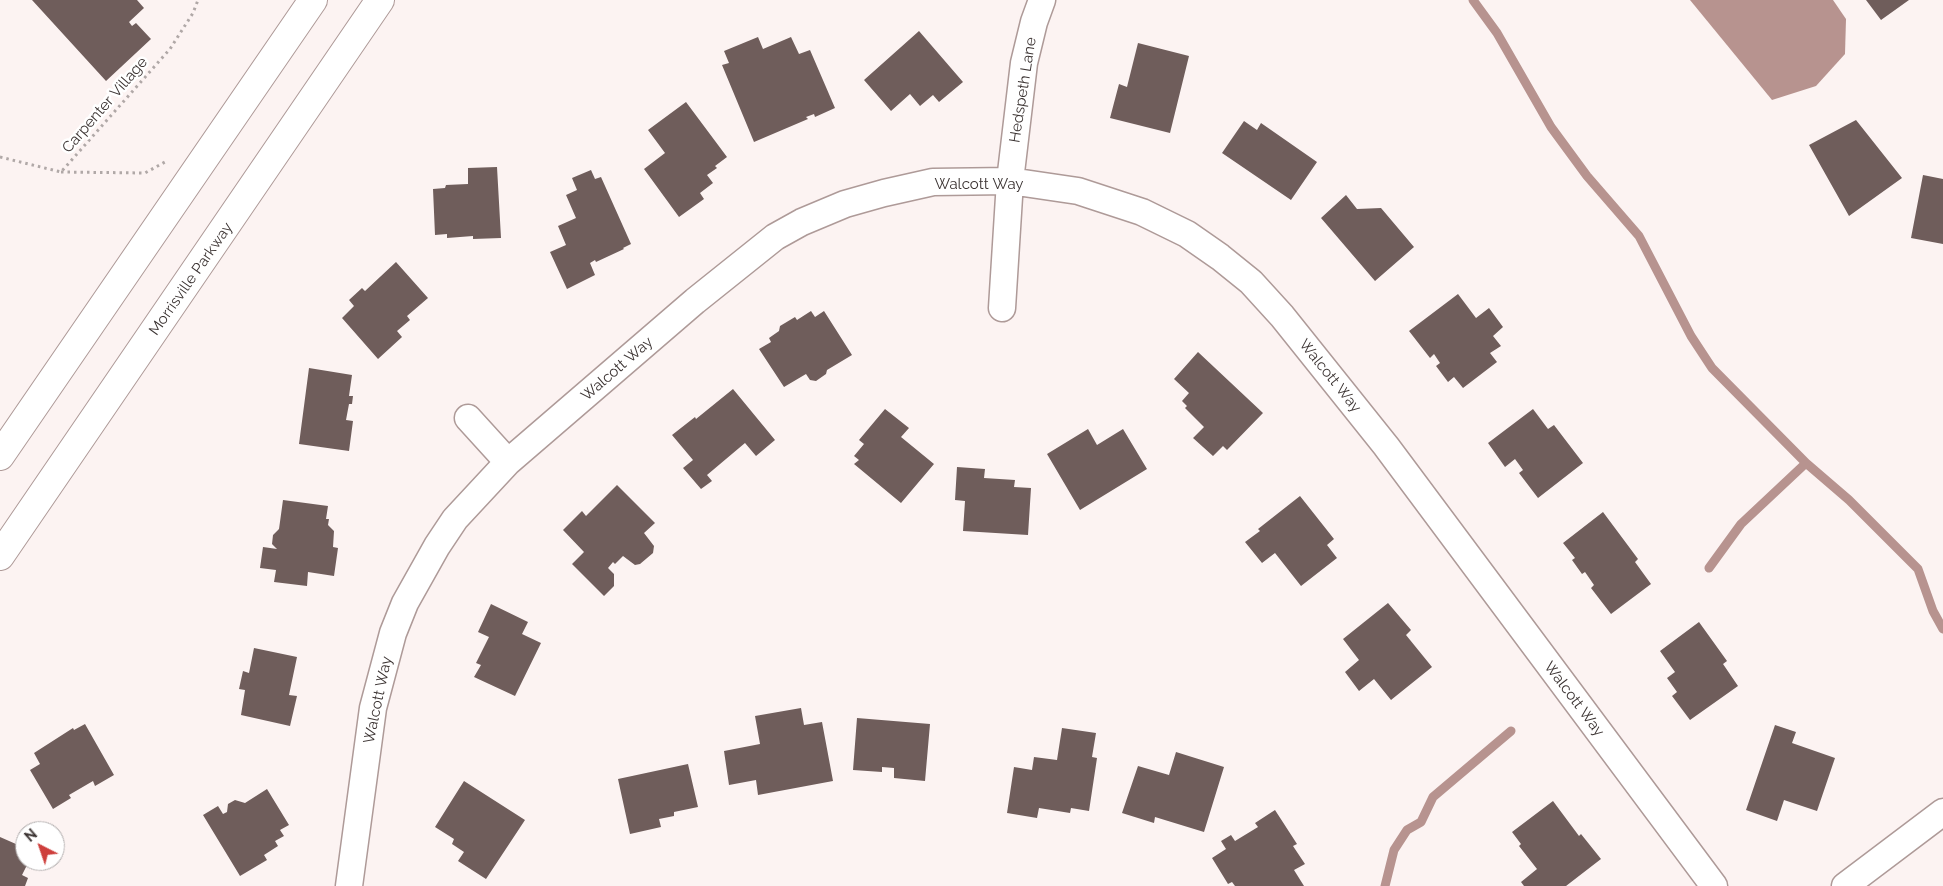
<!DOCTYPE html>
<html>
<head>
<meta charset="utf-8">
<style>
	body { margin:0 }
	#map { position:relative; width:1943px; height:886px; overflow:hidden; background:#fcf3f2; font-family:Raleway,sans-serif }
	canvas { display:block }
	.north { position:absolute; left:15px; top:821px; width:50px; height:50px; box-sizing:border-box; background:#fff; border:1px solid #b1adad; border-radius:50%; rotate:319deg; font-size:14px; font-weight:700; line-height:20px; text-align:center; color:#3b3332 }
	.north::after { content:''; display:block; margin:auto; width:18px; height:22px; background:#ce3f3c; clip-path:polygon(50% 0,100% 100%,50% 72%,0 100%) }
</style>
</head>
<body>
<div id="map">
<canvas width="1943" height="886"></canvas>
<div class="north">N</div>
</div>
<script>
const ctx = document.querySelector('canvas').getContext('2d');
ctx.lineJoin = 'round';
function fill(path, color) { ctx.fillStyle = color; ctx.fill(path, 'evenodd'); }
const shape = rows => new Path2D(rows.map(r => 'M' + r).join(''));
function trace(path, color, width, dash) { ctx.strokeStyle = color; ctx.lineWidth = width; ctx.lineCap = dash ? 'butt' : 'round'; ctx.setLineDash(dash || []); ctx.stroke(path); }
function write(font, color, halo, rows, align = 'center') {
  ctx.font = font + ' Raleway,sans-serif'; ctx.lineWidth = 5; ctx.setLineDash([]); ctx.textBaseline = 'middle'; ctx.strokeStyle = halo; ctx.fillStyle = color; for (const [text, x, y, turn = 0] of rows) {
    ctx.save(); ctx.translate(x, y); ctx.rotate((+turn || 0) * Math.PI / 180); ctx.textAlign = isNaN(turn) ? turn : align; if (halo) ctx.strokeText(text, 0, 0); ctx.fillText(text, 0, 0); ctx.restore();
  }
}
fill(shape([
	[1690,0,1833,0,1846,19,1845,54,1816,86,1772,100]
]), '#b7938f');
trace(shape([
	[1473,0,1497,33,1551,127,1587,176,1639,236,1691,336,1712,368,1806,463,1849,500,1918,569,1933,611,1943,629],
	[1709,568,1741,524,1806,463],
	[1385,886,1394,850,1407,830,1421,822,1433,797,1511,731]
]), '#b7938f', 9);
fill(shape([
	[32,0,137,0,144,8,129,22,132,26,136,23,151,39,106,81],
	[1866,0,1909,0,1881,20],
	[919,31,963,82,939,102,933,95,920,106,910,94,891,111,864,80],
	[758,37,763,49,791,37,799,54,810,50,835,108,815,117,814,114,806,117,808,119,754,142,722,65,729,63,724,51],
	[1138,43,1189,56,1170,133,1110,118,1119,84,1127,87],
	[686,102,727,157,715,166,717,168,707,175,713,183,700,193,704,199,679,217,644,169,665,153,648,130],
	[1856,120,1902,178,1849,216,1809,145],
	[1244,121,1257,130,1261,123,1317,162,1291,200,1222,153],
	[497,167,501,238,473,239,473,236,447,238,447,234,435,235,433,189,445,188,446,185,468,184,468,168],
	[591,170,595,179,601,177,631,244,623,248,624,249,596,262,595,260,590,263,595,275,567,289,550,252,566,245,558,226,576,218,566,195,577,190,572,178],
	[1923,175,1943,179,1943,244,1911,238],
	[1346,195,1357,209,1381,208,1414,247,1375,281,1321,218],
	[396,262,428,298,407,316,410,320,397,331,402,337,378,359,342,318,354,306,349,300,362,288,365,291],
	[1458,294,1476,318,1489,308,1503,327,1493,336,1501,346,1490,353,1497,362,1463,388,1454,377,1448,382,1436,366,1440,363,1434,354,1430,358,1409,331],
	[811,311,815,317,824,311,852,355,827,370,826,374,816,381,810,380,806,374,784,387,759,349,771,342,769,338,779,331,780,326,795,317,797,320],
	[1198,352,1263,413,1227,450,1223,446,1213,456,1193,438,1204,427,1185,408,1187,406,1182,401,1189,393,1174,379],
	[309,368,352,375,349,396,353,396,352,404,349,404,346,420,353,421,349,451,299,444],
	[733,389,775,440,756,456,745,443,707,475,712,481,701,489,683,468,693,460,672,435,695,417,696,419],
	[885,409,909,428,901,437,934,464,901,503,854,464,859,460,854,456,864,444,859,440],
	[1533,409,1548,429,1554,425,1583,463,1538,498,1519,473,1523,470,1515,459,1505,467,1488,443],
	[1088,429,1097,445,1123,429,1147,469,1080,510,1047,454],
	[957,467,985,469,984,478,1015,480,1014,487,1031,488,1028,535,963,531,965,501,955,500],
	[617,485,655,523,644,533,654,546,653,553,640,564,635,565,623,556,615,564,613,562,608,568,614,574,614,586,604,596,572,564,584,552,563,530,582,511,586,516],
	[1300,496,1334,539,1327,545,1337,558,1301,586,1275,553,1262,563,1245,542,1260,531,1258,529],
	[283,500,328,506,326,519,329,519,328,525,334,531,333,547,338,548,334,576,308,572,307,586,274,582,276,570,260,568,263,547,277,549,272,544,273,535,279,529],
	[1603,512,1638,559,1635,562,1651,584,1611,614,1591,588,1594,585,1585,572,1582,574,1572,560,1575,558,1563,543],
	[1388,603,1411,630,1406,635,1432,667,1391,700,1374,679,1359,691,1345,672,1359,660,1343,639],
	[491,604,528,622,522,634,541,643,515,696,474,677,481,665,476,663,489,637,478,632],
	[1699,622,1727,661,1723,664,1738,686,1690,720,1672,696,1677,692,1667,678,1675,672,1660,651],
	[254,648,297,657,289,695,297,696,290,726,241,715,245,690,239,689,243,671,249,673],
	[801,708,804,725,822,722,833,781,758,795,756,780,729,785,724,751,760,744,755,716],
	[857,718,930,724,925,781,894,778,894,768,882,767,882,772,853,770],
	[85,724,114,775,95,786,93,781,69,795,71,798,53,809,30,770,40,764,34,753,73,728,74,730],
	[1775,725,1796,732,1792,743,1835,758,1817,811,1784,800,1777,821,1746,810],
	[1062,728,1096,733,1092,757,1097,758,1089,811,1071,808,1070,813,1039,808,1037,818,1007,813,1014,767,1032,770,1034,757,1057,760],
	[1176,752,1224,767,1204,832,1155,817,1154,823,1122,813,1138,766,1169,775],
	[688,764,698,807,674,812,674,816,659,819,661,827,630,834,618,779],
	[464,781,525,820,486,879,458,861,464,852,452,844,454,839,435,827],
	[267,789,289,825,280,830,284,836,275,841,278,846,264,855,267,860,240,876,203,815,218,806,223,814,227,812,228,804,235,800,245,803],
	[1553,801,1579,836,1581,834,1601,859,1566,886,1524,886,1521,882,1537,869,1519,846,1521,844,1512,832],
	[1275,810,1297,844,1293,846,1305,864,1294,870,1304,886,1235,886,1232,882,1228,884,1212,858,1226,849,1221,841,1231,835,1235,841,1258,827,1255,823],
	[0,837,25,848,25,861,29,861,22,875,28,878,25,886,0,886]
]), '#6f5d5b');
const minor = shape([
	[1002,308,1010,181,1024,63,1034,22,1042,0],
	[468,418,508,462],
	[349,886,373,708,393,633,405,603,437,546,455,519,508,462,695,301,775,237,802,222,845,204,884,193,933,182,1010,181,1078,191,1142,212,1187,234,1220,257,1251,282,1282,316,1386,446,1714,886],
	[1845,886,1943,812]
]);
const secondary = shape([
	[0,456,313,0],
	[0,556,380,0]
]);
trace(minor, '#ae9a98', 29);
trace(secondary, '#ae9a98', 30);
trace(shape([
	[0,157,61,172,170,49,193,13,198,0],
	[61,172,145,173,165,162]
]), '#b0a8a7', 3, [2.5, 4]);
trace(minor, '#fff', 26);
trace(secondary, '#fff', 28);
write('15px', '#3b3332', '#fff', [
	["Hedspeth Lane",1023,90,-81],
	["Carpenter Village",105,105,-49],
	["Walcott Way",979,184],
	["Morrisville Parkway",191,279,-55],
	["Walcott Way",617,369,-41],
	["Walcott Way",1330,376,51],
	["Walcott Way",1574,699,53],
	["Walcott Way",378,700,-78]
]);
</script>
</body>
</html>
